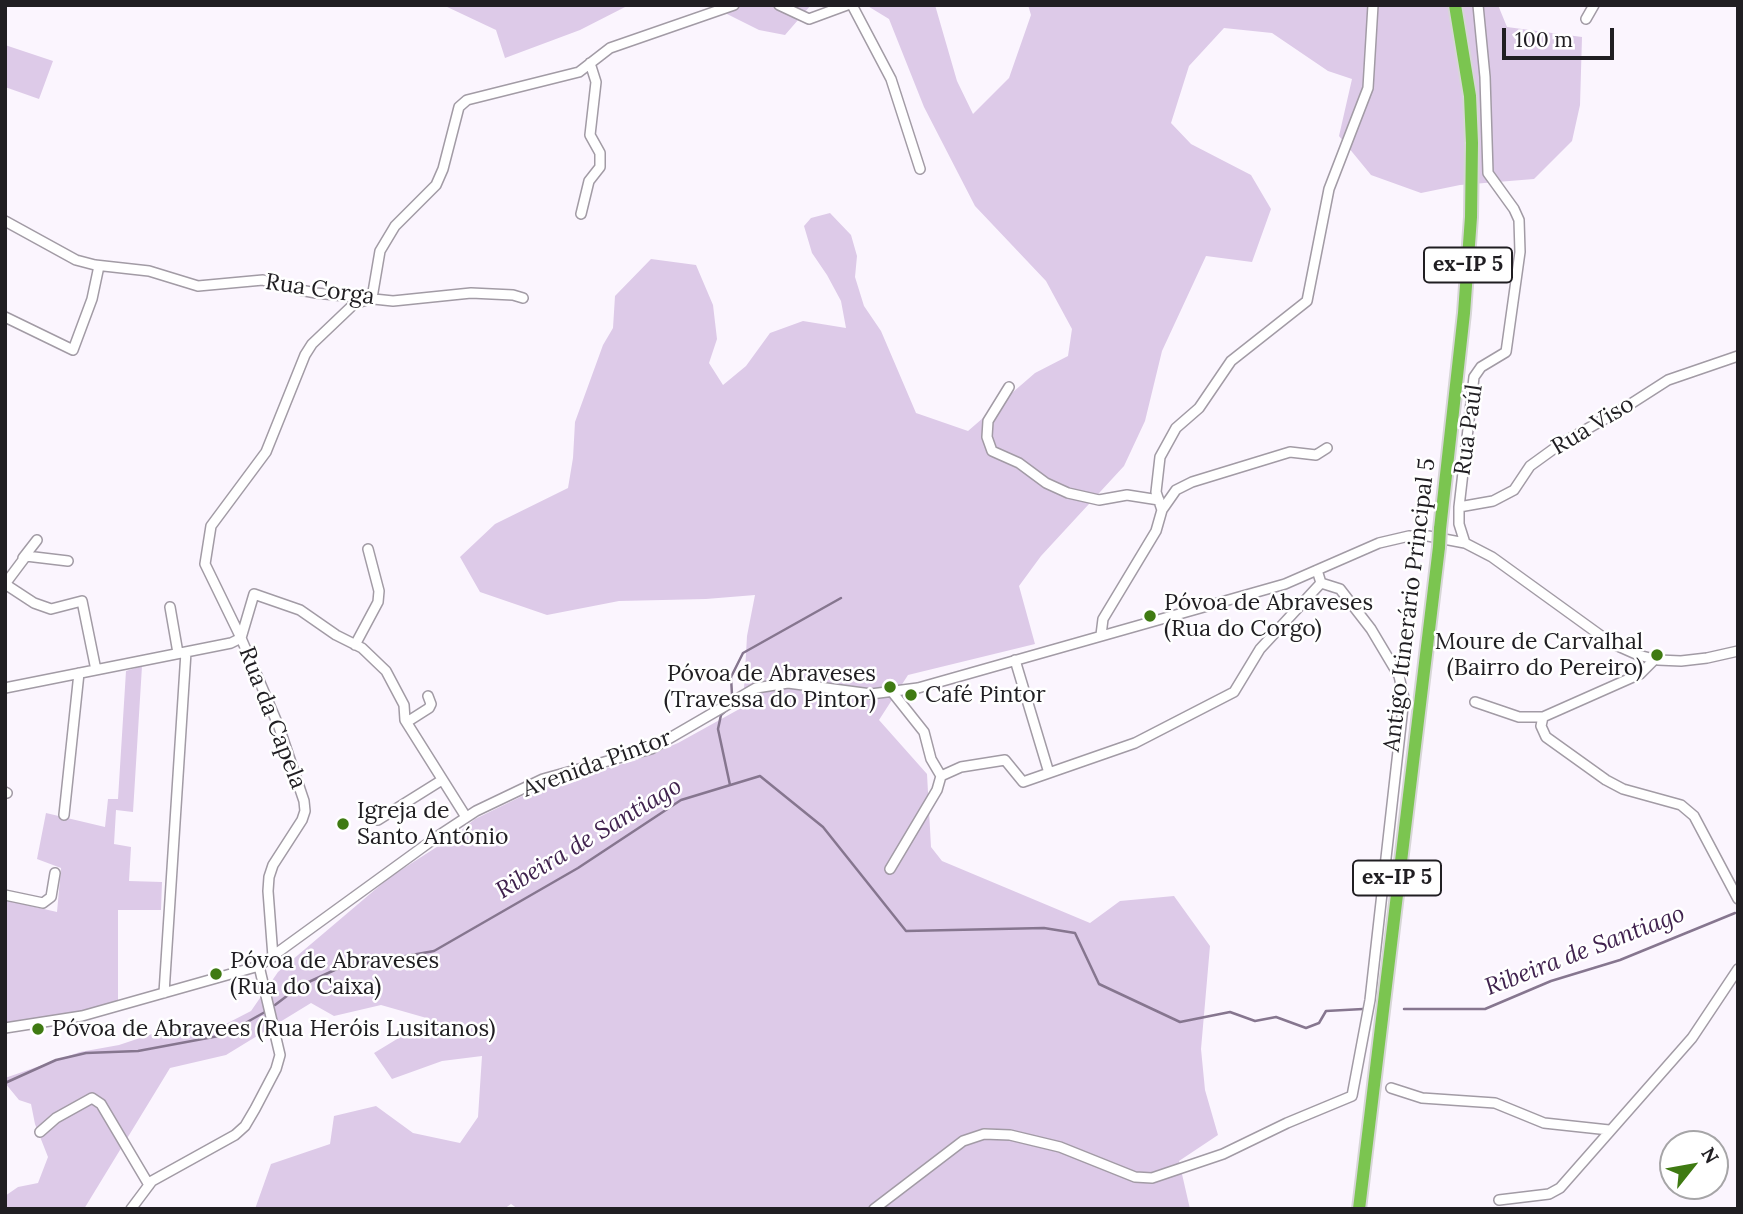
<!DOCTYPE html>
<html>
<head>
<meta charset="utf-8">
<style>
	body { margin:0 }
	#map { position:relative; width:1743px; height:1214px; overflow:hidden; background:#fbf5fe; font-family:Lora,serif }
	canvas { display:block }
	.frame { position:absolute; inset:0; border:7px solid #201e22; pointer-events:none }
	.north { position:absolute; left:1659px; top:1130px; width:70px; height:70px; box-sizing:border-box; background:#fff; border:2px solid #a6a5a7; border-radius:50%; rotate:59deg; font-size:19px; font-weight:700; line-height:28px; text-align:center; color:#201e22 }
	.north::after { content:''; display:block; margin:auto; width:24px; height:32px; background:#3f7a12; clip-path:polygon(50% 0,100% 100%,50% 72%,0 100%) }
	.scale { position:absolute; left:1502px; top:28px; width:112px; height:32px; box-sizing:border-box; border:4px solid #201e22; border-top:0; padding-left:9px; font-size:21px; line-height:24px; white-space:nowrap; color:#201e22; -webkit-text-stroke:5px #fff; paint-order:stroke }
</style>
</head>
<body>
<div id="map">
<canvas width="1743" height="1214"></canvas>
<div class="frame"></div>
<div class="north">N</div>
<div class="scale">100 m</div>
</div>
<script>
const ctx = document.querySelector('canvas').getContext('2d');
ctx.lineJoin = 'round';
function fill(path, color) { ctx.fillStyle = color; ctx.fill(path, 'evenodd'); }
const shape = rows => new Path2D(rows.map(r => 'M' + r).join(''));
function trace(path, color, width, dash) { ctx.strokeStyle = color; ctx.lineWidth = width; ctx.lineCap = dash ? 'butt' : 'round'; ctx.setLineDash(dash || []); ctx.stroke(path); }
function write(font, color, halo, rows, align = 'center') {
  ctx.font = font + ' Lora,serif'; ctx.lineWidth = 5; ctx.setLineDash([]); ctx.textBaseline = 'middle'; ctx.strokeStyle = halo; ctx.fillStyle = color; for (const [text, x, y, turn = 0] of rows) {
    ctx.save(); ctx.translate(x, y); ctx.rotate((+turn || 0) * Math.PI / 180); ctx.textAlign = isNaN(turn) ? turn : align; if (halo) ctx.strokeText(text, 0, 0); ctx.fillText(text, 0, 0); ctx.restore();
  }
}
fill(shape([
	[443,5,629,5,580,30,505,58,496,30],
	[709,5,811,5,785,35,759,30],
	[866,5,935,5,957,81,973,114,1009,78,1031,15,1028,5,1498,5,1507,27,1582,37,1580,105,1572,141,1534,179,1460,185,1421,193,1371,175,1339,136,1352,79,1328,71,1272,33,1224,28,1189,66,1171,123,1191,144,1251,175,1271,209,1252,262,1206,256,1162,351,1145,421,1124,466,1041,556,1019,586,1035,644,908,675,879,720,927,774,931,847,942,861,1090,923,1120,901,1174,896,1210,946,1201,1049,1205,1090,1218,1135,1179,1161,1190,1209,518,1209,511,1204,504,1209,255,1209,271,1164,330,1144,334,1116,376,1106,413,1133,460,1143,478,1117,482,1056,442,1061,392,1079,374,1053,430,1019,381,1005,334,1016,311,1003,226,1055,170,1068,84,1209,5,1209,5,1196,18,1187,38,1183,48,1157,35,1124,31,1104,19,1100,5,1083,5,1078,80,1052,119,1045,179,1025,220,1027,251,1011,278,972,390,877,457,834,475,819,549,783,634,761,678,743,743,707,747,636,755,595,706,599,619,601,547,615,480,592,460,557,495,524,568,488,573,458,575,422,603,345,613,328,615,296,651,259,696,265,713,305,717,339,709,363,723,385,746,366,770,333,803,321,846,328,841,301,827,275,812,253,804,226,811,218,830,213,851,235,857,256,855,277,864,306,881,331,916,413,968,431,1035,373,1068,356,1072,329,1046,281,975,206,924,107,889,19],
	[5,45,53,61,39,99,5,87],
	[142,666,133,812,116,810,114,844,131,847,129,881,162,882,161,910,118,910,118,1002,79,1013,5,1024,5,900,57,912,61,868,37,859,46,813,105,827,108,799,118,799,126,671]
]), '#ddcae8');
trace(shape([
	[732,695,731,677,743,653,841,598],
	[728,709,721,715,718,729,730,785],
	[275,1005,300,986,339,968,434,951,578,868,681,800,760,776,823,827,906,931,1044,928,1075,933,1099,984,1180,1022,1230,1012,1255,1021,1276,1017,1306,1028,1319,1023,1326,1011,1363,1009],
	[1404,1009,1485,1009,1551,981,1620,960,1735,913],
	[5,1083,56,1060,86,1053,138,1051,224,1035,265,1012]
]), '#86768f', 2.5);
const minor = shape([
	[779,5,809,19,847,5],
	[852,5,891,79,920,169],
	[1586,19,1594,5],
	[581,214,589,181,600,167,600,153,590,135,596,82,590,63],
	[5,221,76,260,95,265,149,271,198,286,263,280,279,286,316,293,393,301,471,293,513,295,523,298],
	[372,298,380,251,395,226,436,185,443,169,459,107,467,100,579,72,610,48,734,5],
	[5,317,73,350,92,299,99,266],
	[1009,387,988,421,987,437,992,451,1019,463,1046,483,1068,493,1099,500,1127,495,1159,500],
	[1459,507,1493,501,1514,490,1530,466,1559,445,1629,405,1668,380,1738,356],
	[1162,510,1176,490,1192,482,1290,452,1316,455,1327,448],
	[1465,543,1459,524,1459,507,1474,377,1481,367,1506,352,1520,252,1519,220,1514,209,1488,173,1485,77,1478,5],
	[23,558,37,540],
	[5,584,34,603,51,609,82,601,96,670],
	[5,584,26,556,68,561],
	[170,607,178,653],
	[1101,635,1103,619,1156,531,1162,510,1156,492,1160,457,1176,428,1199,408,1231,361,1307,301,1329,189,1368,88,1373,5],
	[241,638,254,594,300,610,336,635,362,648,386,671,404,705,405,720,466,817],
	[355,645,378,602,379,591,368,549],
	[1015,660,1049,773],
	[1654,660,1640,674,1543,717,1541,726,1546,737,1606,780,1623,789,1681,805,1694,816,1738,899],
	[5,688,231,643,241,638],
	[1475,702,1519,717,1543,717],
	[407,722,429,708,431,704,428,696],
	[941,776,961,767,1005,760,1023,782,1135,743,1234,692,1260,649,1321,583,1317,570],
	[5,792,7,793],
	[371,810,378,820,442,780],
	[64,815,79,673],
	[890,869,937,790,941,776,931,759,924,732,893,693],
	[5,895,43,903,51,897,55,873],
	[273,957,268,891,269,877,273,865,302,820,305,811,304,801,279,727,241,638,205,564,211,526,266,452,305,355,312,344,354,304,372,298],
	[164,993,186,652],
	[5,1028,82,1016,259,966,438,836,476,811,543,779,651,749,756,688,788,683,871,694,918,688,1285,584,1379,543,1409,536,1428,536,1465,543,1492,557,1611,643,1638,655,1658,660,1681,661,1707,658,1738,651],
	[1391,1088,1422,1098,1495,1103,1544,1123,1609,1130],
	[40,1132,56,1118,92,1098,101,1104,149,1185],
	[1499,1200,1549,1194,1560,1188,1692,1038,1738,969],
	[131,1209,152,1181,235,1135,245,1126,255,1109,276,1069,280,1055,259,966],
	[874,1209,963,1141,984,1134,1010,1135,1060,1147,1135,1177,1152,1178,1223,1154,1287,1123,1352,1096,1370,1000,1404,698,1399,676,1371,629,1340,589,1321,583]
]);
const highway = shape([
	[1440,529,1464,313,1471,217,1472,143,1470,96,1455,5],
	[1359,1209,1439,547]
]);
trace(minor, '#a29ba5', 12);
trace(highway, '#d7d6d7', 16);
trace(minor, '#fff', 9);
trace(highway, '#7bc550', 12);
const highwayBridge = shape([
	[1439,547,1440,529]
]);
trace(highwayBridge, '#d7d6d7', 16, []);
trace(highwayBridge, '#7bc550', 12);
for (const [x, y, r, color] of [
	[1150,616,7,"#3f7a12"],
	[1657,655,7,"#3f7a12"],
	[890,687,7,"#3f7a12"],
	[911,695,7,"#3f7a12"],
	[343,824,7,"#3f7a12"],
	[216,974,7,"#3f7a12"],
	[38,1029,7,"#3f7a12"]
]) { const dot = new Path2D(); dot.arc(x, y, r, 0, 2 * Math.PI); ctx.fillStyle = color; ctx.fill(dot); trace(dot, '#fff', 2.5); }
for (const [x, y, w] of [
	[1468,265,88],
	[1397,878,88]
]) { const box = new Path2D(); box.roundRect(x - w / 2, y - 17.5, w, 35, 5); ctx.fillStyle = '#fff'; ctx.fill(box); trace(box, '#201e22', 2); }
write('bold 21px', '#201e22', null, [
	["ex-IP 5",1468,265],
	["ex-IP 5",1397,878]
]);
write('23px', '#201e22', '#fff', [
	["Rua Corga",320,290,8],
	["Rua Viso",1593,426,-31],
	["Rua Paúl",1469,430,-82],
	["Antigo Itinerário Principal 5",1410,605,-83],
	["Rua da Capela",272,718,69],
	["Avenida Pintor",597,764,-20]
]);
write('23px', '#201e22', '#fff', [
	["Póvoa de Abraveses",1164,603],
	["(Rua do Corgo)",1164,629],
	["Moure de Carvalhal",1643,642,"right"],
	["(Bairro do Pereiro)",1643,668,"right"],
	["Póvoa de Abraveses",876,674,"right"],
	["(Travessa do Pintor)",876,700,"right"],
	["Café Pintor",925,695],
	["Igreja de",357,811],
	["Santo António",357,837],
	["Póvoa de Abraveses",230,961],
	["(Rua do Caixa)",230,987],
	["Póvoa de Abravees (Rua Heróis Lusitanos)",52,1029]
], 'left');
write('italic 24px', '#40224e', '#fff', [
	["Ribeira de Santiago",589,839,-31],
	["Ribeira de Santiago",1585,951,-21]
]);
</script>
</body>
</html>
